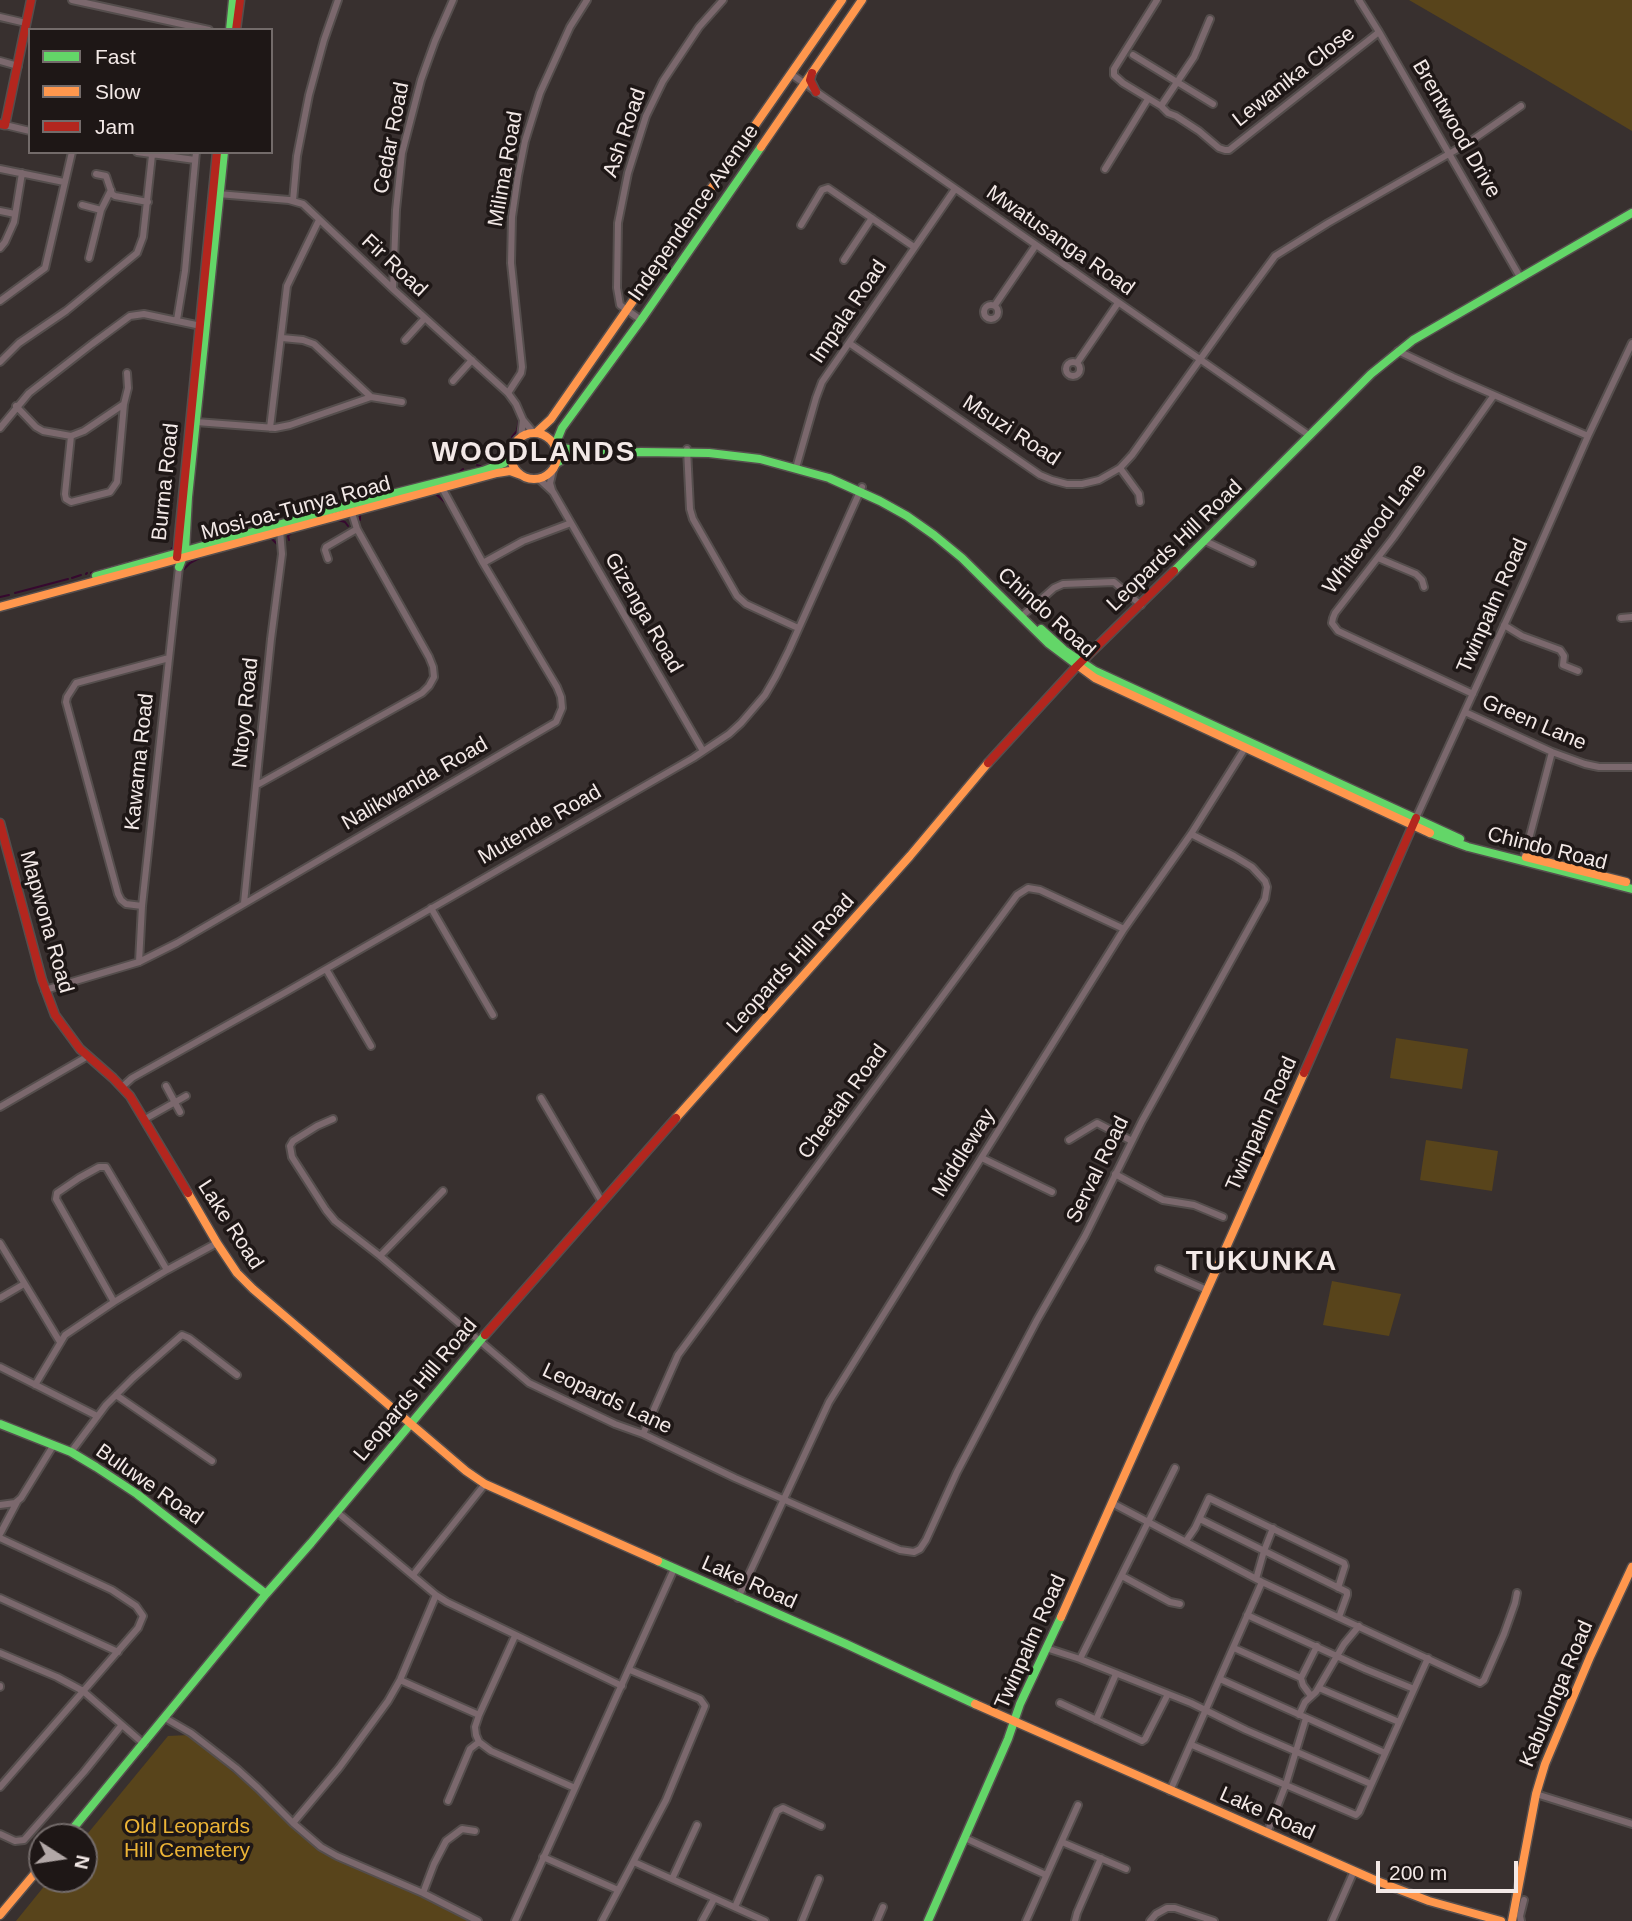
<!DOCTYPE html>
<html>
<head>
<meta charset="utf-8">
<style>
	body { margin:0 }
	#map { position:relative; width:1632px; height:1921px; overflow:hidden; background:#38302f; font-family:Helvetica,sans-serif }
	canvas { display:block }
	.legend { position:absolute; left:28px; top:28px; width:245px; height:126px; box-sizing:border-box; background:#1e1716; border:2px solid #736b6a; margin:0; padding:9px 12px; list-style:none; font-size:21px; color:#f3e9e7 }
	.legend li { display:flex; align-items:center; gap:14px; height:35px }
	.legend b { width:35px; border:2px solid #736b6a }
	.north { position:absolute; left:28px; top:1823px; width:70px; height:70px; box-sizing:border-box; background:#1e1716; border:2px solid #736b6a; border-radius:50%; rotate:102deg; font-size:19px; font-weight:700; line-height:28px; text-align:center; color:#f3e9e7 }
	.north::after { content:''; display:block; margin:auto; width:24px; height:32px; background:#b2a8a7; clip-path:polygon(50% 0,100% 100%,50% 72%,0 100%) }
	.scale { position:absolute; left:1376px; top:1861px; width:142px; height:32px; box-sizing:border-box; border:4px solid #f3e9e7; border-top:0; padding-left:9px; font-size:21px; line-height:24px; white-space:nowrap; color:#f3e9e7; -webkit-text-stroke:5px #1e1716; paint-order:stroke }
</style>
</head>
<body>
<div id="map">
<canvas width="1632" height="1921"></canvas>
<ul class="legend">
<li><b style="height:9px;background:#63d668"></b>Fast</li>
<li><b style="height:9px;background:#ff974d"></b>Slow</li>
<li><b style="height:9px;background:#b3261e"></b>Jam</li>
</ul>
<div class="north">N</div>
<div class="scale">200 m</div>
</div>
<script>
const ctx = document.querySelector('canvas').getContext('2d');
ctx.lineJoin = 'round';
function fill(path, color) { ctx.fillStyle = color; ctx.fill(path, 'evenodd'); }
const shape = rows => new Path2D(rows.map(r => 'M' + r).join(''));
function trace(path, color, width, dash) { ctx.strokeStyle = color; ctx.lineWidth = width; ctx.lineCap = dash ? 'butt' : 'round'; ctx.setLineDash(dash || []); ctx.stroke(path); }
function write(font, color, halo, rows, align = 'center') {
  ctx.font = font + ' Helvetica,sans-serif'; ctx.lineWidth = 7; ctx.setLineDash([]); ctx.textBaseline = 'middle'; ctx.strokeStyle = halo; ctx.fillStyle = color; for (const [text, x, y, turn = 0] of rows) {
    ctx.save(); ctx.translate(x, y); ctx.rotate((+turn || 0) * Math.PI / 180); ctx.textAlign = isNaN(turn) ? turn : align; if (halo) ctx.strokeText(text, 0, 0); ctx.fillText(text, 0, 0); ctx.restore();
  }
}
fill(shape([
	[1409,0,1632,0,1632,131,1533,72],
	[1396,1038,1468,1049,1462,1089,1390,1078],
	[1426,1140,1498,1151,1492,1191,1420,1180],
	[1332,1281,1401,1294,1389,1336,1323,1325],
	[189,1735,334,1857,476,1921,16,1921,50,1879,84,1879,84,1838,168,1736]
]), '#58441b');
trace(shape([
	[512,437,517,431,519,420],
	[503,458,509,442],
	[477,465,483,467],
	[457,474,463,469],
	[427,496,436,494,447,504],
	[338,520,345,522,348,526],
	[360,520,360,515,364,512],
	[289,540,288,536,292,532],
	[249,544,271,538,277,544],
	[169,552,173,547,174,541],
	[138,560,153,556],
	[128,562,133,561],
	[184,569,190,563,203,556],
	[91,573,123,564],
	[86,574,87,573],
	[72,578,81,575],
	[15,593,68,579],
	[0,597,9,595]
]), '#36082f', 2);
const street = shape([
	[72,0,209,30],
	[1157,0,1114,69,1114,75,1123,83,1161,106,1168,113,1176,116,1199,131,1219,148,1225,150,1229,150,1379,32],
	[1359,0,1379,32,1520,277],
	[0,17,26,23],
	[1133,55,1213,104],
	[0,61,18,66],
	[791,74,1310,436],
	[1161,106,1194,57,1210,19],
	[5,125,30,131],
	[137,152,195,160],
	[0,169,64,182],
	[1105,169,1148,99],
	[96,174,106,176,112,194,115,196,148,202],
	[218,194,289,200,303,204,393,289,508,393,516,404,523,420,533,432],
	[293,201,297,156,309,95,324,40,338,0],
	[82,205,101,210],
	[0,211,15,214],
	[801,225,822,190,828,188,914,247],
	[0,248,5,242,14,222,22,173],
	[89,258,101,210,111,190],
	[844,260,872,218],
	[393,289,396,210,402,153,421,80,435,41,453,0],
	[0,301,45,268,72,152],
	'984 312a7 7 0 1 1 14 0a7 7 0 1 1-14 0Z',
	[995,305,1036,245],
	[177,320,185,271,196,152],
	[641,320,620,305,617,288,618,223,628,173,646,116,663,81,699,27,723,0],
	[282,338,303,340,314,344,371,397,402,402],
	[405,340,425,318],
	[849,343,1040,475,1052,480,1067,484,1082,484,1099,480,1120,468,1132,455,1236,309,1275,256,1328,223,1468,143,1521,106],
	[1398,351,1453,377,1588,436],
	[0,362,19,343,66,311,137,253,143,237,152,155],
	'1066 369a7 7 0 1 1 14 0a7 7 0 1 1-14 0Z',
	[1077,363,1118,303],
	[453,381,472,360],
	[508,393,521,373,522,367,511,263,512,217,518,176,525,141,540,93,570,27,587,0],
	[16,406,36,427,43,431,71,436,84,431,124,404,128,388,127,373],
	[196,422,275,428,290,425,371,397],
	[0,428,29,393,92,344,130,316,144,314,201,326],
	[270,428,287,286,319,220],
	[71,436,65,494,66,499,71,502,110,492,117,482,124,404],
	[521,437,523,420],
	[687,449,690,509,693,519,737,596,746,604,798,628],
	[796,468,816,398,822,382,955,189],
	[1120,468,1139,494,1140,502],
	[539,479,553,492,703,751],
	[552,490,550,483,553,470],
	[1205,541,1252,563],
	[1378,558,1416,574,1422,580,1424,587],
	[328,559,325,550,326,547,357,529],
	[483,563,523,541,571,523],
	[1022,616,1054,588,1063,584,1114,582,1141,605],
	[1621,618,1632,617],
	[1504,625,1522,636,1560,650,1564,656,1563,665,1578,671],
	[1473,694,1338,631,1332,623,1333,618,1335,613,1393,538,1494,395],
	[1465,712,1552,752,1585,764,1599,767,1632,767],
	[257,785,422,693,429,686,434,677,433,667,429,657,357,529,351,510],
	[1416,818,1524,582,1588,436,1632,343],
	[1524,858,1552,752],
	[244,903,271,639,282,554,280,530],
	[142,906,126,904,121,900,118,894,66,702,67,697,76,683,169,658],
	[431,908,493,1015],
	[139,962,142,906,179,567],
	[326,969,371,1046],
	[45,990,139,962,177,943,556,722,562,708,561,697,557,687,483,563,441,486],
	[166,1086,180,1112],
	[122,1087,132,1078,286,992,693,758,729,734,741,723,765,695,776,676,789,650,862,487],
	[541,1098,602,1202],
	[0,1107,88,1056],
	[145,1119,186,1096],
	[333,1119,317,1126,293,1141,290,1146,292,1157,326,1210,335,1221,380,1256,529,1383,615,1424,643,1434,735,1478,869,1537,900,1550,914,1552,920,1549,926,1540,957,1472,1037,1320,1085,1236,1142,1121,1265,899,1267,887,1265,881,1252,867,1234,856,1191,834],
	[1069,1140,1097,1123,1132,1141],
	[982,1158,1052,1192],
	[1115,1174,1163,1200,1194,1205,1223,1217],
	[0,1243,60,1342],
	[380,1256,443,1191],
	[1159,1269,1207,1290],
	[0,1298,24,1284],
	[114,1302,56,1199,57,1193,79,1178,99,1167,106,1167,167,1270],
	[0,1367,97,1416],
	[35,1385,65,1335,114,1302,167,1270,217,1243],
	[116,1395,212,1461],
	[643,1434,678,1355,1017,895,1028,888,1040,890,1124,929],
	[71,1452,106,1405,133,1378,182,1335,189,1338,237,1375],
	[1112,1503,1262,1582,1480,1683,1484,1680,1504,1634,1515,1603,1517,1593],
	[0,1505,15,1503,21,1498,53,1446],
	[337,1512,436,1595,447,1602,622,1686],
	[1200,1519,1347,1592,1347,1595,1339,1617],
	[0,1534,17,1502],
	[0,1538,112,1590,136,1606,143,1616,138,1628,0,1787],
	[1186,1541,1195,1528,1209,1498,1344,1563,1345,1566,1338,1588],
	[413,1575,485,1484],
	[1122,1576,1170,1602,1180,1604],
	[1256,1579,1264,1551,1273,1528],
	[0,1598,118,1652],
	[738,1598,829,1402,1124,929,1191,834,1247,745],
	[1247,1615,1365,1669,1414,1689],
	[515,1636,479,1715,475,1727,476,1735,479,1742,491,1751,575,1788],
	[1046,1648,1080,1659,1191,1703,1246,1730,1371,1784],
	[1234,1648,1301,1678],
	[0,1653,57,1677,83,1691,144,1744],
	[1080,1659,1175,1468],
	[1220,1679,1385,1753],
	[400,1680,479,1715],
	[0,1687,0,1686],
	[1319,1688,1399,1722],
	[1311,1696,1303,1685,1301,1678,1317,1646],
	[1060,1703,1142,1741,1145,1739,1168,1694],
	[1299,1715,1305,1702,1316,1692,1344,1644,1359,1626],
	[165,1718,191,1733,236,1768,258,1788,293,1823,321,1847,337,1856,423,1893,478,1921],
	[1096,1720,1116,1674],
	[1192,1745,1356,1815,1359,1812,1428,1658],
	[1170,1791,1262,1582],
	[1536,1794,1632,1824],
	[448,1801,470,1749,479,1742],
	[293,1823,339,1768,388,1701,400,1680,436,1595],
	[1267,1833,1286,1784,1306,1718],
	[0,1834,15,1841,24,1840,84,1772,121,1726],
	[965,1838,1046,1875],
	[1062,1842,1126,1869],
	[543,1857,618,1890],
	[634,1862,765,1921],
	[672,1879,697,1825],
	[423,1893,434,1864,446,1841,462,1829,475,1831],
	[735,1907,777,1811,783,1808,821,1826],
	[515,1921,674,1569],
	[602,1921,666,1800,705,1706,700,1699,630,1670],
	[702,1921,714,1899],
	[802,1921,819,1879],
	[877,1921,883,1907],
	[1026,1921,1078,1805],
	[1075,1921,1077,1913,1101,1858],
	[1150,1921,1156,1914,1167,1908,1175,1908,1214,1921],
	[1332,1921,1354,1871],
	[1521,1921,1520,1916,1524,1900]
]);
const fast = shape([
	[230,30,233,0],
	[555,445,562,428,641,320,761,147],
	[556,447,581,451],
	[557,463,568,456,583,455,641,452,709,453,760,459,829,478,880,501,907,516,934,535,962,558,1048,643,1080,667],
	[179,567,185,551,188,497,224,152],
	[1174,571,1371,374,1413,340,1632,213],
	[96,576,349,505,483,471,504,463,511,454],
	[1041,629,1064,650,1095,671,1460,839],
	[1430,833,1468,847,1632,889],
	[0,1424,71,1452,96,1467,137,1494,266,1594],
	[658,1561,846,1644,975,1704],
	[66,1837,266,1594,311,1543,485,1335],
	[928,1921,1008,1739,1020,1704,1061,1617]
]);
const slow = shape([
	[761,147,862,0],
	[537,432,551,419,842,0],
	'511 456a23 23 0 1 1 46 0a23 23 0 1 1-46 0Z',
	[0,607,497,473,510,471,521,475],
	[1080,667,1095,678,1430,833],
	[1526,857,1626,882],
	[676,1118,910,856,988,763],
	[188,1193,217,1243,237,1273,253,1289,466,1471,485,1484,658,1561],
	[1061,1617,1304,1073],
	[975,1704,1377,1881,1429,1901,1501,1921],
	[0,1915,42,1865],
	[1512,1921,1536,1794,1545,1764,1590,1657,1632,1567]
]);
const jam = shape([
	[236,30,240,0],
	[812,73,810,80,816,92],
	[0,124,5,125,31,0],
	[177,557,217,152],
	[988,763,1077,666,1174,571],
	[0,823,42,980,55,1015,80,1049,113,1078,130,1096,188,1193],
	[1304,1073,1416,818],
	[485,1335,676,1118]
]);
trace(street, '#554e4d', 10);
trace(fast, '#554e4d', 11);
trace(slow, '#554e4d', 11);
trace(jam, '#554e4d', 11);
trace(street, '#7b686d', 6);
trace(fast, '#63d668', 8);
trace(slow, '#ff974d', 8);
trace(jam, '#b3261e', 8);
write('21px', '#f3e9e7', '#1e1716', [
	["Lewanika Close",1294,77,-38],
	["Brentwood Drive",1456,129,60],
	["Ash Road",625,133,-71],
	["Cedar Road",392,138,-79],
	["Milima Road",506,169,-80],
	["Independence Avenue",694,213,-55],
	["Mwatusanga Road",1060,241,35],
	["Fir Road",394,266,43],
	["Impala Road",849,312,-56],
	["Msuzi Road",1011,431,33],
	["Burma Road",166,482,-84],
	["Mosi-oa-Tunya Road",296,509,-15],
	["Whitewood Lane",1375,529,-53],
	["Leopards Hill Road",1175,546,-44],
	["Twinpalm Road",1493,606,-66],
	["Gizenga Road",643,613,60],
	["Chindo Road",1046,613,42],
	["Ntoyo Road",246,713,-84],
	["Green Lane",1534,723,23],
	["Kawama Road",140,762,-84],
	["Nalikwanda Road",415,784,-30],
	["Mutende Road",540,825,-30],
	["Chindo Road",1547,849,14],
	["Mapwona Road",46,922,74],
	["Leopards Hill Road",791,964,-48],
	["Cheetah Road",843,1102,-54],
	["Twinpalm Road",1262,1124,-66],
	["Middleway",964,1153,-58],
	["Serval Road",1098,1170,-64],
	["Lake Road",230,1225,57],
	["Leopards Hill Road",416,1390,-50],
	["Leopards Lane",607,1399,25],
	["Buluwe Road",149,1485,35],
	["Lake Road",749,1583,24],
	["Twinpalm Road",1031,1642,-66],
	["Kabulonga Road",1557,1694,-67],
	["Lake Road",1267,1814,24]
]);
write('21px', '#ecb436', '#1e1716', [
	["Old Leopards",187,1827],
	["Hill Cemetery",187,1851]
]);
ctx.letterSpacing = '2px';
write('bold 28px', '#f3e9e7', '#1e1716', [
	["WOODLANDS",534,453],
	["TUKUNKA",1262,1262]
]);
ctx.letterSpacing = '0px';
</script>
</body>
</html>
